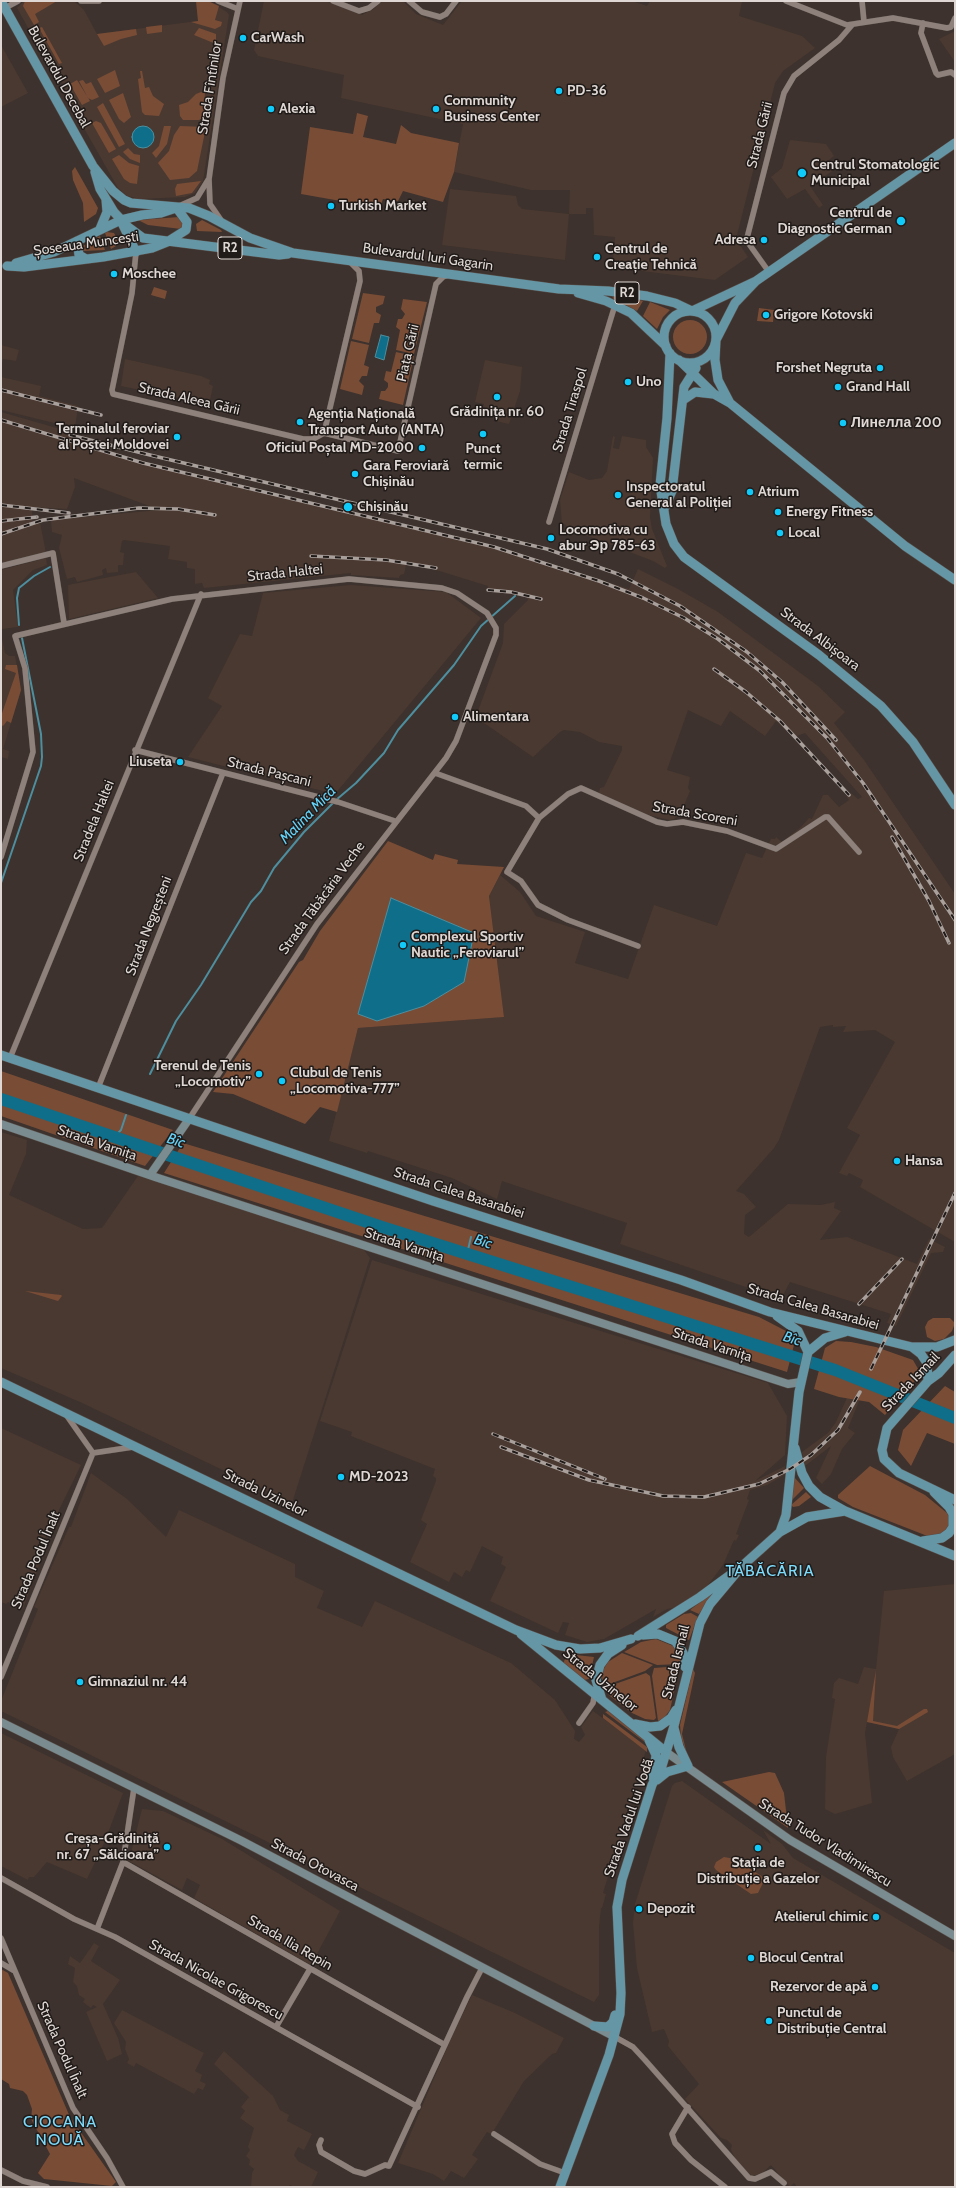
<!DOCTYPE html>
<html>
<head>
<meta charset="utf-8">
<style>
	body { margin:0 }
	#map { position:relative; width:956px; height:2188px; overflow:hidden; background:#3d322d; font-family:Cabin,sans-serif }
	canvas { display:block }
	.frame { position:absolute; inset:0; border:2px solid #ded7d3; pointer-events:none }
</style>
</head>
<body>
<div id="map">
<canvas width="956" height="2188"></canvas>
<div class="frame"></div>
</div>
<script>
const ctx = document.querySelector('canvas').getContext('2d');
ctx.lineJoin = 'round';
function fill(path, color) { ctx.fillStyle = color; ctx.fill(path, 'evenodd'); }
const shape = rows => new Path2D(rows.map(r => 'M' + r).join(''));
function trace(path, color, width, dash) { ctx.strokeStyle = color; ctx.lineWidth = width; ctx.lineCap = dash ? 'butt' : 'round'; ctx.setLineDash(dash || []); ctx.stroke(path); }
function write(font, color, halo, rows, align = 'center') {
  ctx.font = font + ' Cabin,sans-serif'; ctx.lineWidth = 3; ctx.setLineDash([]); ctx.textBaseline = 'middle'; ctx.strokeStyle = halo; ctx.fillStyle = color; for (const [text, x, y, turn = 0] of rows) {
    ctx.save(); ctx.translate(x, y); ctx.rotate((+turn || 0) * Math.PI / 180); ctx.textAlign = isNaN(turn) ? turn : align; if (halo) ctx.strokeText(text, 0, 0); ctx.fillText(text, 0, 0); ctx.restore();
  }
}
fill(shape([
	[24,1,74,1,84,10,97,34,198,21,196,1,208,1,227,12,229,15,203,181,195,193,185,197,140,199,127,196,118,188,68,100,64,86,55,69,47,62,17,8],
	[264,1,327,1,362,15,375,8,380,1,403,1,416,14,443,25,462,1,632,1,647,6,650,1,742,1,739,16,802,36,815,48,783,71,775,83,736,239,748,257,715,280,642,271,642,266,613,261,615,237,594,235,593,208,586,208,586,214,569,214,565,260,442,245,450,189,516,196,518,205,522,209,569,214,570,190,531,190,454,172,463,124,341,98,344,75,258,56,254,50],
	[955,31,955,62,939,39],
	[1,45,28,93,1,107],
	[790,140,826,144,834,156,828,161,834,170,810,186,823,205,819,208,805,189,787,199,771,177,782,168],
	[1,345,19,350,16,361,3,359,1,368],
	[125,359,201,376,210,380,209,384,213,386,210,400,205,398,199,402,121,386],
	[485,360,522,367,520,391,509,424,496,421,497,417,482,413,484,404,475,402],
	[1,377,41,386,39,396,78,406,75,428,1,410],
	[1,412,74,433,74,439,124,457,499,547,629,589,638,569,678,589,718,612,818,686,845,712,834,723,864,760,955,894,955,1242,860,1187,863,1180,849,1173,847,1176,839,1173,860,1135,847,1128,895,1042,875,1030,843,1032,846,1026,833,1027,833,1025,820,1027,779,1140,774,1148,736,1191,744,1194,756,1207,745,1215,744,1234,749,1237,788,1204,821,1205,835,1202,834,1208,841,1211,820,1240,847,1237,917,1264,929,1239,945,1247,943,1252,931,1253,896,1326,887,1323,891,1314,790,1282,781,1299,620,1244,627,1223,502,1181,497,1199,452,1178,368,1151,367,1153,329,1141,358,1028,504,1017,489,896,500,875,520,892,536,916,585,932,575,963,628,979,654,905,717,926,746,853,762,858,771,839,775,839,776,837,782,842,801,827,809,818,812,819,823,795,828,795,839,807,849,800,847,797,851,793,858,799,862,797,805,733,794,737,776,721,765,736,730,711,721,726,688,710,667,770,690,777,688,788,690,791,681,813,674,819,669,820,645,814,599,793,600,788,604,787,622,750,622,746,599,742,580,732,564,730,560,732,533,757,487,725,475,719,503,643,504,624,528,600,526,596,488,591,488,586,433,569,406,565,404,574,400,575,399,578,351,575,351,573,204,588,202,583,195,584,195,569,187,568,187,562,168,559,170,546,124,540,122,541,120,552,124,553,123,565,118,565,118,572,107,573,106,568,102,570,103,575,77,582,75,577,67,579,59,548,62,535,52,532,51,520,160,510,74,478,75,487,67,509,32,507,32,523,40,522,46,553,1,563],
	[613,436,615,437,613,448,619,449,622,436,646,440,646,447,653,458,650,517,652,529,667,566,665,568,653,561,567,528,566,525,562,524,560,500,569,472,589,480,602,478,607,471],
	[46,558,47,565,33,570,13,590,18,627,2,629,1,632,1,570],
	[136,572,158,598,69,619,68,585],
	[351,585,446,592,481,618,335,794,188,757,222,706,208,698,240,634,252,636,263,593],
	[1,634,5,653,9,656,15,656,21,690,3,749,9,751,8,759,1,757],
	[1,1132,27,1140,26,1154,9,1195,83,1229,102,1228,138,1176,364,1250,370,1258,292,1503,80,1402,1,1368],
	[372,1260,768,1383,787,1416,785,1455,755,1481,785,1466,784,1475,767,1485,750,1490,747,1499,749,1500,736,1534,739,1535,736,1541,734,1540,723,1565,705,1589,677,1607,667,1609,653,1617,656,1609,604,1639,587,1642,565,1635,569,1623,563,1622,558,1633,490,1601,506,1567,501,1564,503,1557,482,1546,470,1572,466,1570,462,1577,454,1572,449,1582,410,1562,427,1524,421,1520,436,1481,436,1478,433,1476,435,1469,351,1436,352,1432,320,1421],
	[851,1389,862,1394,848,1428,855,1433,842,1449,831,1474,822,1484,816,1478,831,1446,805,1466,802,1452,828,1433,836,1422],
	[1,1428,81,1465,35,1559,40,1562,23,1609,8,1602,6,1604,1,1602],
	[91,1473,127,1499,166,1537,179,1510,295,1564,295,1577,324,1591,317,1608,362,1627,375,1601,511,1663,555,1700,575,1731,574,1739,579,1742,585,1735,581,1727,593,1711,646,1750,603,1893,606,1894,602,1908,601,1908,599,1928,599,1995,594,2002,1,1711,1,1701,38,1609,34,1607,69,1527,71,1527],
	[955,1584,955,1754,907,1781,893,1757,891,1747,899,1729,867,1722,865,1733,872,1803,835,1814,825,1809,826,1757,835,1699,832,1698,834,1683,839,1678,858,1684,864,1667,876,1669,884,1591],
	[1,1733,123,1793,105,1841,87,1879,47,1862,34,1877,29,1877,28,1880,1,1866],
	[682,1781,771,1844,763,1830,782,1844,793,1858,955,1953,955,2187,797,2187,794,2183,790,2187,771,2165,761,2174,751,2176,735,2158,731,2150,732,2145,727,2140,721,2138,685,2099,699,2084,668,2046,669,2041,664,2029,652,2032,637,1968,633,1923,635,1904,672,1786,675,1783],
	[142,1809,163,1811,222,1839,340,1911,311,1965,194,1898,200,1885,187,1878,182,1890,129,1861],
	[94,1943,99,1946,91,1961,120,1980,103,2004,118,2038,122,2054,107,2061,86,2012,97,2007,93,2005,91,2008,83,2002,85,1999,79,1995,77,1986,73,1982,75,1968,68,1964,70,1956,80,1963],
	[472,1995,515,2013,564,2038,556,2053,552,2054,524,2081,494,2130,491,2134,487,2132,472,2155,478,2159,464,2178,451,2171,444,2181,433,2174,398,2163,452,2036],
	[122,2010,204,2053,195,2071,202,2075,200,2081,206,2084,203,2090,198,2088,194,2094,136,2063,134,2067,127,2063,129,2059,125,2049,126,2042,114,2023],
	[224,2051,273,2096,280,2110,289,2115,287,2121,312,2134,304,2150,298,2147,294,2155,298,2161,318,2172,311,2187,294,2187,290,2185,288,2187,251,2187,252,2173,254,2169,249,2165,250,2160,246,2156,250,2150,248,2147,254,2128,240,2118,245,2111,241,2107,249,2097,214,2064]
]), '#4a3931');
fill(shape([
	[25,1,57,1,35,14,39,22,34,25,23,6],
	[196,1,208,1,219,6,215,20,222,22,221,26,215,29,191,22,198,21],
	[162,25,162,32,147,34,146,27],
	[42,27,62,63,59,64,39,28],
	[199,28,216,34,216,44,194,35],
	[136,29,137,35,121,39,104,46,97,34],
	[115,70,120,86,105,93,97,79],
	[140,71,142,71,145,88,149,87,153,96,164,104,159,116,145,115,142,112,138,79,141,78],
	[77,80,90,101,82,105,70,84],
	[83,80,86,84,91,82,99,97,92,100,88,98,79,81],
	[201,92,205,93,203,118,199,120,183,120,180,116,179,105,188,102,196,94],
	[123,93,131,117,124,123,119,119,109,100],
	[103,103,125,144,119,147,97,107],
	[357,113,368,116,363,137,396,144,401,125,411,133,459,143,454,172,443,202,403,191,398,201,383,199,380,208,301,194,310,127,353,134],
	[96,121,101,123,116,149,109,153,92,123],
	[164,126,171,126,167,144,156,158,152,153,159,146],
	[180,126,206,127,197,171,189,178,170,180,158,163,169,151,174,135],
	[128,148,134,154,140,155,140,163,130,159,123,152],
	[119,155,129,163,139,166,137,184,130,183,124,179,112,159],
	[75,167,98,208,96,214,84,222,83,203,73,180,72,171],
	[201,181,192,193,176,196,175,189,177,184],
	[179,217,184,220,181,229,148,225,138,220],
	[202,220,221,230,222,232,197,231,196,224],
	[107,232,114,233,118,240,116,246,111,249,105,233],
	[100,236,105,250,83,251,83,246],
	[154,287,167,291,165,299,151,295],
	[363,293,385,296,383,304,376,307,376,312,381,315,379,323,374,323,369,343,352,339],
	[615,296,636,299,643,301,637,311,612,298],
	[403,299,427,302,414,354,396,350,400,330,396,327,398,319,402,319,405,314,401,309],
	[650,302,670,310,663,317,657,329,643,316],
	[759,308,774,310,773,322,757,321],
	'673 337a17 17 0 1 1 34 0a17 17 0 1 1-34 0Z',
	[351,341,369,345,364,365,369,367,367,376,362,376,359,381,364,386,362,395,340,389],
	[396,352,414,356,403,405,379,399,381,391,385,391,388,387,388,383,384,380,386,371,391,372],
	[6,665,17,665,21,690,11,723,7,721,3,726,1,725,1,716,16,673,5,669],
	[388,841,433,860,435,854,458,860,457,864,504,867,489,896,504,1017,358,1028,337,1112,320,1107,305,1124,233,1094,213,1092,299,962,303,960,320,931],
	[1,1071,173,1130,145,1166,1,1116],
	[183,1143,759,1317,786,1331,794,1345,787,1372,164,1173],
	[25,1291,61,1295,62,1296,58,1301],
	[933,1318,950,1318,955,1323,952,1331,944,1339,935,1341,927,1337,925,1327,928,1321],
	[836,1341,851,1342,876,1347,913,1360,921,1374,885,1415,869,1402,839,1397,814,1389,825,1348],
	[945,1386,955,1392,955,1444,927,1433,911,1466,898,1450,903,1430],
	[870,1466,925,1495,947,1513,950,1517,948,1527,945,1532,939,1536,930,1537,853,1507,838,1498,838,1495],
	[794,1477,804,1488,792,1500],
	[806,1492,811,1497,799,1506,793,1507,791,1505],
	[715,1590,699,1614,690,1610,699,1603],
	[691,1613,698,1617,689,1640,666,1628,666,1625,684,1614],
	[656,1639,673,1646,680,1657,681,1664,657,1665,624,1652,641,1642],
	[622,1653,653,1665,645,1671,604,1686,602,1680,603,1670,608,1662],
	[567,1654,594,1657,589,1679,584,1680,563,1664],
	[680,1666,670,1710,664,1718,658,1721,652,1676,654,1668],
	[693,1669,695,1673,682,1734,688,1758,681,1737,680,1725],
	[876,1670,873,1721,897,1726,924,1709,927,1709,928,1712,899,1729,867,1722],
	[646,1673,650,1676,656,1718,654,1720,645,1719,632,1713,610,1696,604,1688],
	[608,1711,645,1740,650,1746,605,1712],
	[603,1714,647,1747,647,1752,603,1718],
	[769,1772,775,1773,784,1793,788,1828,722,1782],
	[724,1857,735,1859,763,1877,761,1881,763,1883,758,1893,751,1894,716,1870,714,1867,716,1862],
	[1,1969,8,1973,70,2117,116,2182,112,2186,44,2179,38,2173,50,2154,31,2119,32,2109,27,2095,23,2091,10,2088,9,2084,1,2079]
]), '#794c36');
const water = shape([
	'132 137a11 11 0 1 1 22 0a11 11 0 1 1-22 0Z',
	[381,335,389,337,384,360,375,357,381,335],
	[391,898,474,933,464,982,424,1006,377,1021,358,1014,391,898]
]);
fill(water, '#0f6e89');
trace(water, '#4d8e9f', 1);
trace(shape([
	[19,625,17,598,19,588,34,576,50,567],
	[336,800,356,783,384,753,398,730,454,665,481,626,515,596],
	[1,883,41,766,42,757,41,734,22,638],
	[150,1074,176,1021,201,985,251,902,261,891,274,868,304,832,333,803],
	[114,1137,121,1130,126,1115],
	[467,1254,471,1237]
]), '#4d8e9f', 2);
trace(shape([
	[1,1099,382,1227,835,1370,955,1418]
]), '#0f6e89', 12);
const street = shape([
	[81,1,99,1],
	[218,1,238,9],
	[333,1,359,11,369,8,378,1],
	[409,1,422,12,440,17,446,14,456,1],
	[786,1,847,25,893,18,947,28,951,27,955,18],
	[862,1,864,22],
	[5,8,18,1],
	[923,23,921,33,936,73,938,75,951,72,955,75],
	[179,206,197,198,208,180],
	[221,220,210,204,209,179,223,78,240,1],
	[136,252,132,293,112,390,113,394,303,439,313,439,324,433,398,451,436,284,443,277,449,275],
	[769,272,749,244,747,238,784,93,794,76,839,40,852,25],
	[324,433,360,281,359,271,351,263],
	[549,522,615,305],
	[1,566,53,553,64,623],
	[135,750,338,802,395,821],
	[435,773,526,806,539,818],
	[1,857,33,752,25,668,15,636,172,599,349,579,442,588,457,593,487,613,496,628,496,635,456,741,446,758,317,924,189,1119],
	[638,946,568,920,538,905,521,881,507,872,539,818,568,794,581,788,657,822,667,824,683,822,727,831,776,849,825,817,828,817,859,852],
	[10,1058,201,594],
	[98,1088,223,773],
	[67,1416,93,1453],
	[93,1453,133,1447],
	[1,1677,93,1453],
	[579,1723,593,1703,595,1692],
	[123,1862,445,2045],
	[1,1878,74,1919,115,1937,418,2107],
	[97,1929,123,1862,134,1788],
	[1,1938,73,2108,107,2158,123,2187],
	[1,1963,13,1970],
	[276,2027,310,1969],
	[615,2037,633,2047,645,2060,749,2178,755,2179,771,2172,784,2183],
	[688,2107,672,2134,675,2143,691,2160,725,2187],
	[494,2134,540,2164,565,2173],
	[321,2140,319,2145,321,2152,354,2171,365,2174,385,2165,389,2166,467,1997,482,1968],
	[1,2170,23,2181,47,2187]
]);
const secondary = shape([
	[1,1124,155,1177,788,1384,801,1382],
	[150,1175,189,1119],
	[1,1722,242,1841,615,2037],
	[666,1752,790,1840,955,1936]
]);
const primary = shape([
	[1,1,93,166,113,191,124,200,131,203,189,208,209,216,250,238,293,253,559,289,608,291,647,296,675,303,692,311,756,281],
	[95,172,100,189,114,212,128,227,143,238,279,255,288,254],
	[123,225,136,252],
	[100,229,107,212,106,200],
	[77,241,79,255,86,259],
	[16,263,54,252,121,220,142,215,161,213,173,209],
	[7,266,24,267,103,257,152,248,167,242,186,230,187,222,176,207],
	[578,293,606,301,631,313,666,346],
	'664 337a26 26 0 1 1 52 0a26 26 0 1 1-52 0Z',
	[670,353,667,418,660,485,666,524,674,544,684,557,819,655,881,706,913,742,955,805],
	[679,360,714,394,730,403,905,546,955,580],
	[683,400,695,392,713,394],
	[730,403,718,380,715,360,716,340,735,303,756,281,955,143],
	[665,507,672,491,684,387,696,368],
	[1,1055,433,1201,681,1280,770,1312,912,1347,937,1347,955,1340],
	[777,1316,798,1331,808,1352],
	[912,1347,921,1354,927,1363,928,1381],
	[955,1355,939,1373,928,1381,887,1428,882,1450,884,1459,899,1473,955,1500],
	[1,1382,516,1630,556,1645,580,1649,600,1648,631,1639],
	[795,1448,802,1473,809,1486,820,1497,845,1511],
	[780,1532,786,1515,799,1392,808,1352,825,1338,845,1332],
	[923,1541,942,1538,949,1533,953,1527,953,1514,949,1507,934,1492],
	[521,1634,666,1752],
	[643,1635,658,1634,675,1641,682,1651,686,1659,685,1667],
	[638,1636,700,1597,741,1567,780,1532,807,1517,845,1511,955,1556],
	[602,1700,596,1680,600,1665,608,1654,622,1645],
	[635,1724,650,1727,660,1726,671,1718,676,1710],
	[649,1740,656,1755,653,1778],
	[657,1780,667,1772,688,1766,679,1747,674,1728],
	[594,2026,608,2027,613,2022,615,2015],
	[560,2187,609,2055,620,2014,621,1993,617,1907,622,1880,652,1785,662,1766,674,1726,700,1623,710,1604,741,1567]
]);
trace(street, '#584f4a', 6);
trace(secondary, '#584f4a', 9);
trace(primary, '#584f4a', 10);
trace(street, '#8e817b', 5.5);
trace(secondary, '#7a8c90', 8);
trace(primary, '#6596a6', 9);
const rail = shape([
	[1,390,101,415],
	[1,420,143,463,494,547,599,581,643,598,684,618,718,639,760,671,827,738,863,783,955,920],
	[70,435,154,456,547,549,618,574,680,606,747,652,782,682,836,740],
	[1,505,69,513],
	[1,521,37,517],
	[1,534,43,520,139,508,178,509,215,515],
	[311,556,386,560,436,568],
	[488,590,511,592,541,599],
	[714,669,746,692,780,721,849,795],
	[892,837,929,901,949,943],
	[859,1304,902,1259],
	[871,1369,955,1193],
	[493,1434,605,1479],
	[501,1447,589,1480,663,1496,704,1497,759,1484,790,1469,811,1455,838,1430,860,1392]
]);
trace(rail, '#a9a09c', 3.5);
trace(rail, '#201b19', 2, [6]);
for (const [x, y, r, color] of [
	[243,38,4,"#10cafa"],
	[559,91,4,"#10cafa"],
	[271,109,4,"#10cafa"],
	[436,109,4,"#10cafa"],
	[802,173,5,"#10cafa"],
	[331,206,4,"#10cafa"],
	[901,221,5,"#10cafa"],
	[764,240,4,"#10cafa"],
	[597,257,4,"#10cafa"],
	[114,274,4,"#10cafa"],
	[766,315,4,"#10cafa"],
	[880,368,4,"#10cafa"],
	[628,382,4,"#10cafa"],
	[838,387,4,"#10cafa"],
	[497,397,4,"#10cafa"],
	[300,422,4,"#10cafa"],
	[843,423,4,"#10cafa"],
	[483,434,4,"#10cafa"],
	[177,437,4,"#10cafa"],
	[422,448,4,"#10cafa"],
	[355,474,4,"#10cafa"],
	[750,492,4,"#10cafa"],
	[618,495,4,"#10cafa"],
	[348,507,5,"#10cafa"],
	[778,512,4,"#10cafa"],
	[780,533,4,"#10cafa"],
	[551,538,4,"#10cafa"],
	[455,717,4,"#10cafa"],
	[180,762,4,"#10cafa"],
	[403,945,4,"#10cafa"],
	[259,1074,4,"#10cafa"],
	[282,1081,4,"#10cafa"],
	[897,1161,4,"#10cafa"],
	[341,1477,4,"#10cafa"],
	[80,1682,4,"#10cafa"],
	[167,1847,4,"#10cafa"],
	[758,1848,4,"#10cafa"],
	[639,1909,4,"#10cafa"],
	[876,1917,4,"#10cafa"],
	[751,1958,4,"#10cafa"],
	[875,1987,4,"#10cafa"],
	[769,2021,4,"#10cafa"]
]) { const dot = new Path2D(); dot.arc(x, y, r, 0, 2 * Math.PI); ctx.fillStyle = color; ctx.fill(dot); trace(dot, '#201b19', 1.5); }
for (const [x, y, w] of [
	[230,248,24],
	[627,293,24]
]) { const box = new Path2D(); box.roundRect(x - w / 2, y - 11, w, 22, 3); ctx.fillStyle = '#201b19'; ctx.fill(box); trace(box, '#ded7d3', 1); }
write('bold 13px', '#ded7d3', null, [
	["R2",230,248],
	["R2",627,293]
]);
write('bold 14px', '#ded7d3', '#201b19', [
	["CarWash",251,38],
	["PD-36",567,91],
	["Community",444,101],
	["Business Center",444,117],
	["Alexia",279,109],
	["Centrul Stomatologic",811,165],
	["Municipal",811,181],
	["Turkish Market",339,206],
	["Centrul de",892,213,"right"],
	["Diagnostic German",892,229,"right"],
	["Adresa",756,240,"right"],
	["Centrul de",605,249],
	["Creație Tehnică",605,265],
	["Moschee",122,274],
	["Grigore Kotovski",774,315],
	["Forshet Negruta",872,368,"right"],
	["Uno",636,382],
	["Grand Hall",846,387],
	["Grădinița nr. 60",497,412,"center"],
	["Agenția Națională",308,414],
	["Transport Auto (ANTA)",308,430],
	["Линелла 200",851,423],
	["Terminalul feroviar",169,429,"right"],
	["al Poștei Moldovei",169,445,"right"],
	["Oficiul Poștal MD-2000",414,448,"right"],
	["Punct",483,449,"center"],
	["termic",483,465,"center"],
	["Gara Feroviară",363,466],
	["Chișinău",363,482],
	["Inspectoratul",626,487],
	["General al Poliției",626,503],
	["Atrium",758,492],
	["Chișinău",357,507],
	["Energy Fitness",786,512],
	["Locomotiva cu",559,530],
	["abur Эр 785-63",559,546],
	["Local",788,533],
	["Alimentara",463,717],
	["Liuseta",172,762,"right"],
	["Complexul Sportiv",411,937],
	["Nautic „Feroviarul”",411,953],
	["Terenul de Tenis",251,1066,"right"],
	["„Locomotiv”",251,1082,"right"],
	["Clubul de Tenis",290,1073],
	["„Locomotiva-777”",290,1089],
	["Hansa",905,1161],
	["MD-2023",349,1477],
	["Gimnaziul nr. 44",88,1682],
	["Creșa-Grădiniță",159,1839,"right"],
	["nr. 67 „Sălcioara”",159,1855,"right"],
	["Stația de",758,1863,"center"],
	["Distribuție a Gazelor",758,1879,"center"],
	["Depozit",647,1909],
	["Atelierul chimic",868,1917,"right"],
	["Blocul Central",759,1958],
	["Rezervor de apă",867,1987,"right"],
	["Punctul de",777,2013],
	["Distribuție Central",777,2029]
], 'left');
write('14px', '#ded7d3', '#201b19', [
	["Bulevardul Decebal",59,77,61],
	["Strada Fîntînilor",210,88,-81],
	["Strada Gării",760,135,-76],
	["Șoseaua Muncești",86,244,-8],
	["Bulevardul Iuri Gagarin",428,257,8],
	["Piața Gării",408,353,-77],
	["Strada Aleea Gării",189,399,13],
	["Strada Tiraspol",570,410,-73],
	["Strada Haltei",285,573,-6],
	["Strada Albișoara",820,639,37],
	["Strada Pașcani",269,772,14],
	["Strada Scoreni",695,814,10],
	["Stradela Haltei",94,821,-68],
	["Strada Tăbăcăria Veche",322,898,-54],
	["Strada Negreșteni",149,926,-69],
	["Strada Varnița",97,1143,19],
	["Strada Calea Basarabiei",459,1193,18],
	["Strada Varnița",404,1245,18],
	["Strada Calea Basarabiei",813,1307,16],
	["Strada Varnița",712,1345,18],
	["Strada Ismail",911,1382,-46],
	["Strada Uzinelor",265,1493,26],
	["Strada Podul Înalt",36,1560,-67],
	["Strada Ismail",676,1662,-76],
	["Strada Uzinelor",600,1680,39],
	["Strada Vadul lui Vodă",629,1818,-71],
	["Strada Tudor Vladimirescu",825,1843,32],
	["Strada Otovasca",315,1865,28],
	["Strada Ilia Repin",290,1943,30],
	["Strada Nicolae Grigorescu",216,1980,29],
	["Strada Podul Înalt",62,2050,66]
]);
write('italic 15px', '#65d3f9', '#201b19', [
	["Malina Mică",308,815,-46],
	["Bîc",176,1141,19],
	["Bîc",483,1242,17],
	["Bîc",792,1339,17]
]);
ctx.letterSpacing = '1px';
write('16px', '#7ddbfc', '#201b19', [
	["TĂBĂCĂRIA",770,1571],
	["CIOCANA",60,2122],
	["NOUĂ",60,2140]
]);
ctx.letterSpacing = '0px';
</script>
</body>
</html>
